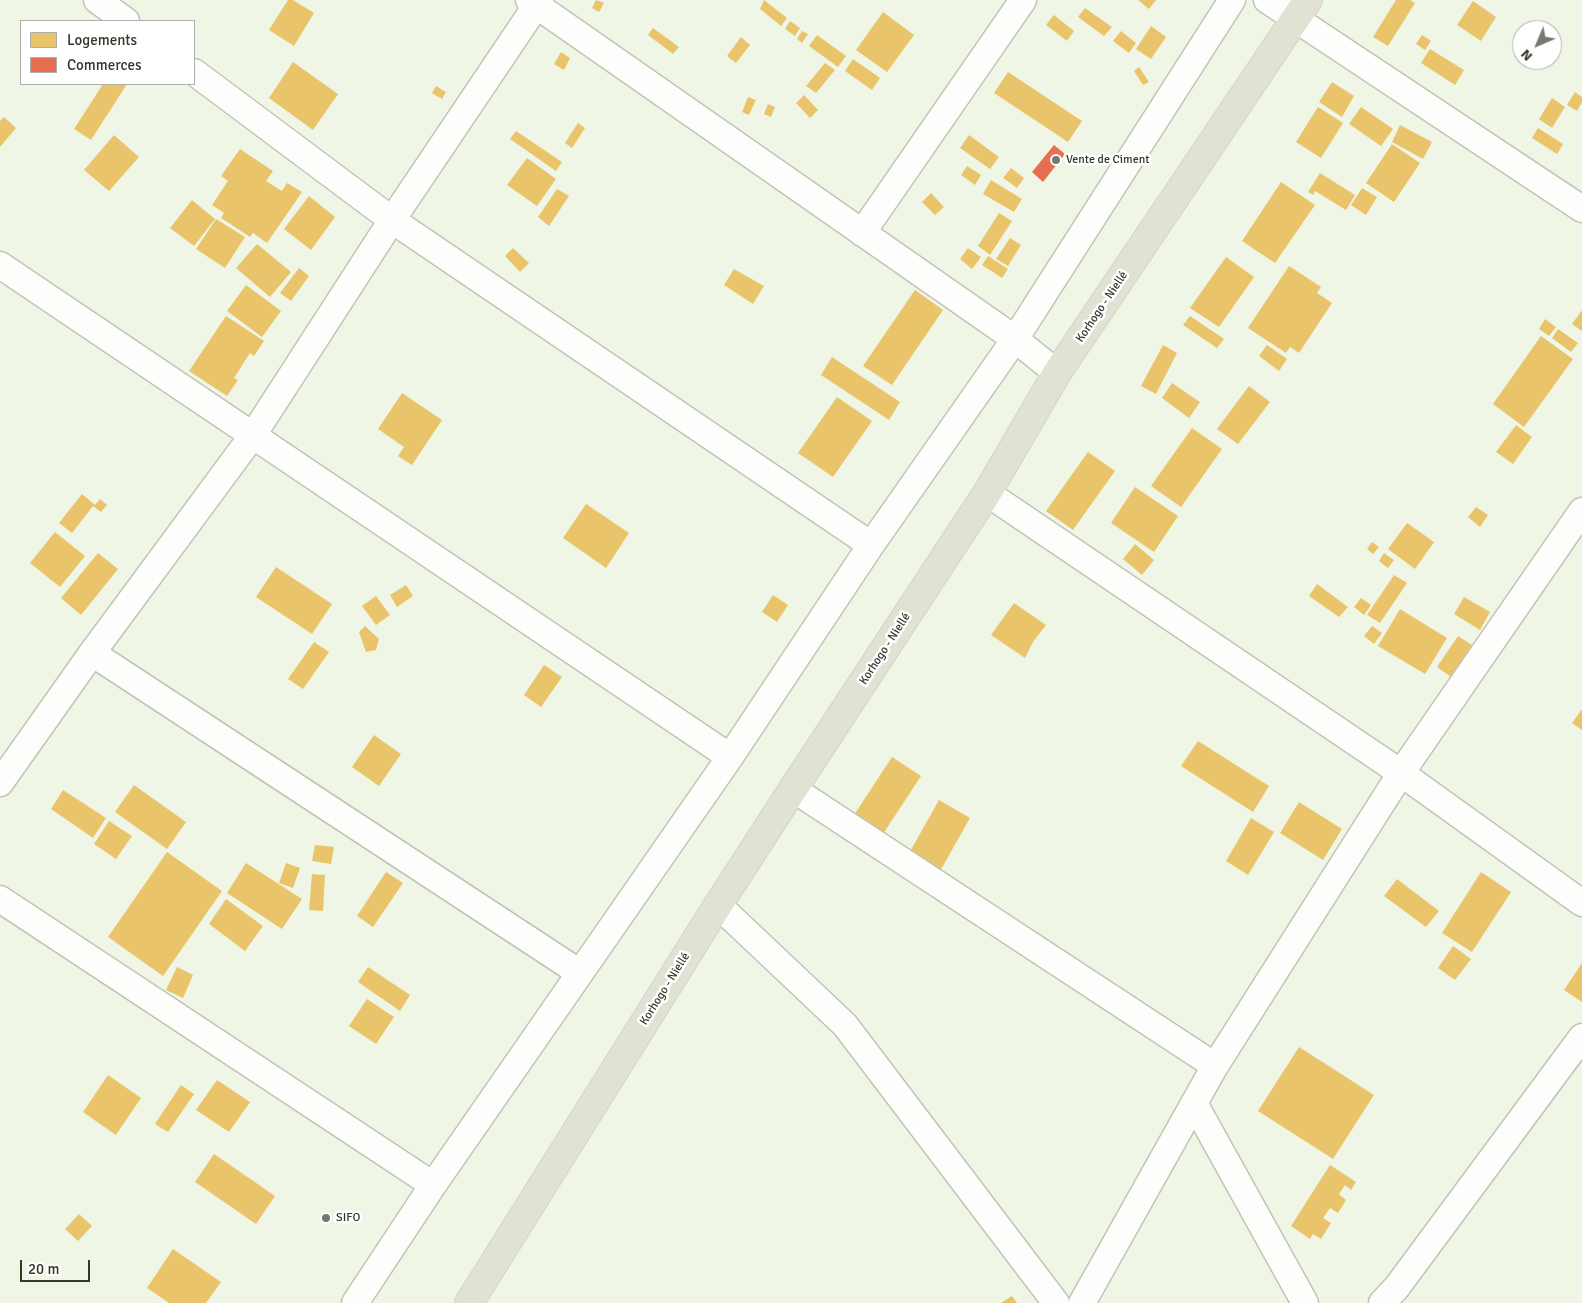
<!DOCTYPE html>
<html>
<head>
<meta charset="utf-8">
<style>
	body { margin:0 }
	#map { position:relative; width:1582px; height:1303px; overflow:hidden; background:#f0f6e5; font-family:Signika,sans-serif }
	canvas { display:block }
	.legend { position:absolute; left:20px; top:20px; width:175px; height:65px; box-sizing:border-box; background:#fff; border:1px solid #aeafaa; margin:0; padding:6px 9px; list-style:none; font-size:15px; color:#34382b }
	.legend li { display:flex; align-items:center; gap:10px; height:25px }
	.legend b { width:25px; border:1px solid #aeafaa }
	.north { position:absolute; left:1512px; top:20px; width:50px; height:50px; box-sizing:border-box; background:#fff; border:1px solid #aeafaa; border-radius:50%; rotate:225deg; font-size:14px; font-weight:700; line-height:20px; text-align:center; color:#34382b }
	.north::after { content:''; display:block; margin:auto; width:18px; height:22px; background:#767a6c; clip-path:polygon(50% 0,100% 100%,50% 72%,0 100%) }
	.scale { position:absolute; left:20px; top:1260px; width:70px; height:22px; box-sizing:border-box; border:2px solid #34382b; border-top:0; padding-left:6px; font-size:15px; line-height:18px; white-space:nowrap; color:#34382b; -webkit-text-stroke:4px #fff; paint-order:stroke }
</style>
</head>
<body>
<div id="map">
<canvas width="1582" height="1303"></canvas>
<ul class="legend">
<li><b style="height:14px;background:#e9c46a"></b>Logements</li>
<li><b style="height:14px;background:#e76f51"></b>Commerces</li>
</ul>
<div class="north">N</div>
<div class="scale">20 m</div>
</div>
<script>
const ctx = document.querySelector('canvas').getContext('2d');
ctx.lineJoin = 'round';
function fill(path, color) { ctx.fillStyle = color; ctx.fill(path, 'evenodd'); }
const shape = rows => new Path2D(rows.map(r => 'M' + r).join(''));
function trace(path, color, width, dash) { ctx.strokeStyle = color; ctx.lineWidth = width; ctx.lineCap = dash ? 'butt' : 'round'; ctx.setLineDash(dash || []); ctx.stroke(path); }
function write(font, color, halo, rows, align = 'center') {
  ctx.font = font + ' Signika,sans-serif'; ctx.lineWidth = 5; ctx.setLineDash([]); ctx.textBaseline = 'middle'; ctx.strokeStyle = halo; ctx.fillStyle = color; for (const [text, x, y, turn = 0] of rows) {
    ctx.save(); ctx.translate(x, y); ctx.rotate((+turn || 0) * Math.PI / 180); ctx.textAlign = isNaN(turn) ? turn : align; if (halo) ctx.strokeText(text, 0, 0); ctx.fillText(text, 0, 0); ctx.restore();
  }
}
fill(shape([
	[288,0,293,0,314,13,294,46,269,30],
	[596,0,604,3,599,12,592,8],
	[764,0,787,18,781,26,760,9],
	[1138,0,1156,0,1149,9],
	[1396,0,1410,0,1415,3,1388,46,1373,37],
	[1473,1,1496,17,1481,41,1457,25],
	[1085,8,1112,27,1104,36,1078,17],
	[883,12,914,35,887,72,856,50],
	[1054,15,1074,31,1067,41,1046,25],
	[790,21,800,28,795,36,785,29],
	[1151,26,1166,37,1151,59,1136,49],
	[653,28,679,47,673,54,648,35],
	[802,31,808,34,802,43,797,39],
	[1121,31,1136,43,1129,53,1113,41],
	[817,35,846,56,838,67,809,46],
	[1422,35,1431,41,1425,50,1416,44],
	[741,37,750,45,736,63,727,56],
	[1430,49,1464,70,1455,85,1421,63],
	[561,52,570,58,564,70,554,64],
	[853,59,880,78,872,90,845,71],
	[293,62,338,94,313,130,269,98],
	[825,63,835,70,816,93,806,86],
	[1139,67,1149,82,1143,85,1134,71],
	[1008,72,1082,121,1068,142,994,93],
	[1332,82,1354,96,1342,117,1319,102],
	[103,84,127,84,91,140,74,129],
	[436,86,446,92,442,99,432,93],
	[1575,92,1582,97,1582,102,1577,111,1567,105],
	[804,95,818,110,810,118,796,103],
	[748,97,756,100,749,115,742,112],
	[1552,98,1565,107,1552,128,1539,119],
	[768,104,775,107,771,117,764,114],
	[1318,107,1343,123,1321,158,1296,142],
	[1361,107,1393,129,1381,146,1349,124],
	[4,117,16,128,0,147,0,121],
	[578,123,585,128,572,148,565,143],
	[1400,125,1432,142,1423,159,1392,142],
	[1538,128,1563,144,1557,154,1532,138],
	[516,131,562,162,556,171,510,139],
	[114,135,139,157,109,191,84,170],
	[969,135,999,157,990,169,960,148],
	[1392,144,1420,163,1394,202,1366,183],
	[240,149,273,171,266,181,282,191,287,183,302,192,267,243,253,233,250,237,221,218,224,213,212,205,228,181,221,176],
	[527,158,556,179,537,206,507,185],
	[967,166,981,175,975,185,961,175],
	[1011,168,1024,178,1017,188,1003,178],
	[1320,173,1355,195,1346,210,1315,191,1313,195,1308,192],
	[991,180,1022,199,1014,212,983,194],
	[1281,182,1315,205,1275,263,1242,241],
	[1362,188,1377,197,1366,215,1351,205],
	[557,189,569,196,549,226,538,217],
	[931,193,944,207,935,215,922,202],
	[309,196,335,217,311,250,284,229],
	[192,200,215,219,194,246,170,228],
	[999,213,1012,221,990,255,978,246],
	[216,219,245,237,225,268,196,249],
	[1010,238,1021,245,1008,266,996,259],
	[257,244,291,272,270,297,236,268],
	[513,248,529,263,520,272,505,256],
	[968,248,981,257,972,269,960,259],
	[988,256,1008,269,1002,278,982,265],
	[1226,257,1254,277,1219,327,1190,308],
	[1289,266,1321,287,1317,293,1332,303,1299,353,1290,347,1286,353,1248,328],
	[299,268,309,276,291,301,280,293],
	[734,269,764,286,753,304,724,285],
	[246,285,281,311,262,337,227,311],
	[915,290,943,310,892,385,863,366],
	[1582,310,1582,331,1572,324],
	[226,316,264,341,254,356,250,353,234,378,238,380,227,396,189,371],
	[1190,316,1224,339,1217,348,1183,325],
	[1545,319,1556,327,1549,336,1539,329],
	[1558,329,1578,343,1571,352,1552,338],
	[1541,336,1573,359,1524,427,1493,404],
	[1163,345,1177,353,1156,394,1141,386],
	[1267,345,1287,359,1279,371,1259,356],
	[832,357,900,402,889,420,821,375],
	[1172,383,1200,402,1189,418,1162,398],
	[1249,386,1270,402,1238,444,1217,429],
	[402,393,442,420,412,465,398,456,404,447,378,429],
	[837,397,872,421,833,477,798,453],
	[1516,425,1532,437,1513,464,1496,452],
	[1192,428,1222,449,1181,507,1151,486],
	[1088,452,1115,471,1073,530,1046,511],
	[1135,487,1178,516,1154,552,1111,523],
	[82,494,95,505,100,499,107,505,101,512,93,506,72,533,59,523],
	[586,504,629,533,606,568,563,538],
	[1476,507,1488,515,1480,527,1468,517],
	[1407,523,1434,542,1415,569,1388,549],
	[55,532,85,556,60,587,30,563],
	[1372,542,1379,547,1373,554,1367,549],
	[1135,544,1154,560,1142,575,1123,559],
	[98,553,118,569,81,615,61,598],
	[1384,553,1394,560,1388,568,1379,561],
	[276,567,332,604,312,634,256,597],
	[1394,575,1407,583,1380,623,1367,615],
	[1317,584,1348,607,1339,617,1309,596],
	[406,585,413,596,397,607,390,595],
	[773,595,788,605,777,622,762,612],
	[376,596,390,615,376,625,362,606],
	[1464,597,1490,612,1480,630,1454,614],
	[1361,598,1371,605,1364,615,1354,607],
	[1014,603,1046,625,1033,642,1025,658,991,635],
	[1400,609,1447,638,1425,674,1378,646],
	[365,626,379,639,376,650,366,652,359,632],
	[1372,626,1382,633,1374,644,1364,636],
	[1458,636,1472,645,1451,677,1437,667],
	[314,642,329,652,303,689,288,679],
	[544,665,562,677,541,707,524,695],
	[1582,709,1582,730,1572,723],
	[374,735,401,754,379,786,352,767],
	[1198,741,1269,786,1253,812,1181,766],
	[892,757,921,776,883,834,854,815],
	[134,785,186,822,167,849,115,812],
	[63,790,106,818,93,838,51,809],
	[939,800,970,818,939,873,908,855],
	[1299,802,1342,829,1323,860,1280,833],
	[1251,818,1274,832,1248,875,1226,861],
	[109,821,132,836,116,859,94,844],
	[315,845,334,847,331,864,312,861],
	[167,852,222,891,163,976,108,937],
	[246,863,302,899,282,929,227,893],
	[286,863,300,868,293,888,279,883],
	[386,872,403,883,373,927,357,916],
	[1481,872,1511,892,1472,952,1442,933],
	[312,874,325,875,323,911,309,910],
	[1397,879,1439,911,1426,927,1384,896],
	[226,899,263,926,245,951,209,924],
	[1453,946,1471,959,1455,980,1438,968],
	[1582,963,1582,1002,1564,990],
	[177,967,193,975,183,998,166,990],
	[368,967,410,995,400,1011,358,982],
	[367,999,394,1017,376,1044,349,1026],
	[1299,1047,1374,1095,1333,1159,1258,1111],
	[108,1075,141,1098,116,1135,83,1112],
	[217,1080,250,1102,229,1132,196,1110],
	[181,1085,194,1094,168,1132,155,1124],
	[214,1154,275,1196,256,1224,195,1182],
	[1330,1165,1356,1182,1351,1190,1345,1185,1339,1194,1346,1200,1338,1213,1330,1208,1323,1218,1331,1223,1321,1239,1313,1234,1310,1239,1291,1226],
	[79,1214,92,1226,78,1241,65,1229],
	[173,1249,221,1282,206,1303,169,1303,147,1288],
	[1012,1296,1017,1303,1001,1303]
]), '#e9c46a');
fill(shape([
	[1054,145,1065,154,1043,182,1032,172]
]), '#e76f51');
const minor = shape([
	[97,0,126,21],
	[529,0,1015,339,1057,373],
	[1267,0,1582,209],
	[194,72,392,220,871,545],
	[862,233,1023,0],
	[0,265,730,757],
	[987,493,1401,773,1582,903],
	[92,653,580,973],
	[0,783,92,653,253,435,392,220,540,0],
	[793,789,1215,1066],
	[0,899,433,1185],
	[718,905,845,1025,1056,1303],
	[1194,1103,1305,1303],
	[355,1303,433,1185,730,757,871,545,1015,339,1232,0],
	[1082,1303,1215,1066,1401,773,1582,511],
	[1382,1303,1397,1287,1582,1037]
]);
const primary = shape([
	[469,1303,718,905,793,789,987,493,1057,373,1308,0]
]);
trace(minor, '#c0c4b7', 29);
trace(primary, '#d1d4cb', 30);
trace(minor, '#fdfefb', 26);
trace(primary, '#e1e1d4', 28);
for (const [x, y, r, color] of [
	[1056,160,5,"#767a6c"],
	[326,1218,5,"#767a6c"]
]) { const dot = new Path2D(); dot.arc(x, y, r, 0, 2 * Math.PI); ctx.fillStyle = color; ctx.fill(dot); trace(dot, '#fff', 2); }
write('12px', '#34382b', '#fff', [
	["Vente de Ciment",1066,160],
	["SIFO",336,1218]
], 'left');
write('12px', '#34382b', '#fff', [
	["Korhogo - Niellé",1102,307,-56],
	["Korhogo - Niellé",885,649,-57],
	["Korhogo - Niellé",665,989,-58]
]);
</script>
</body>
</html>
